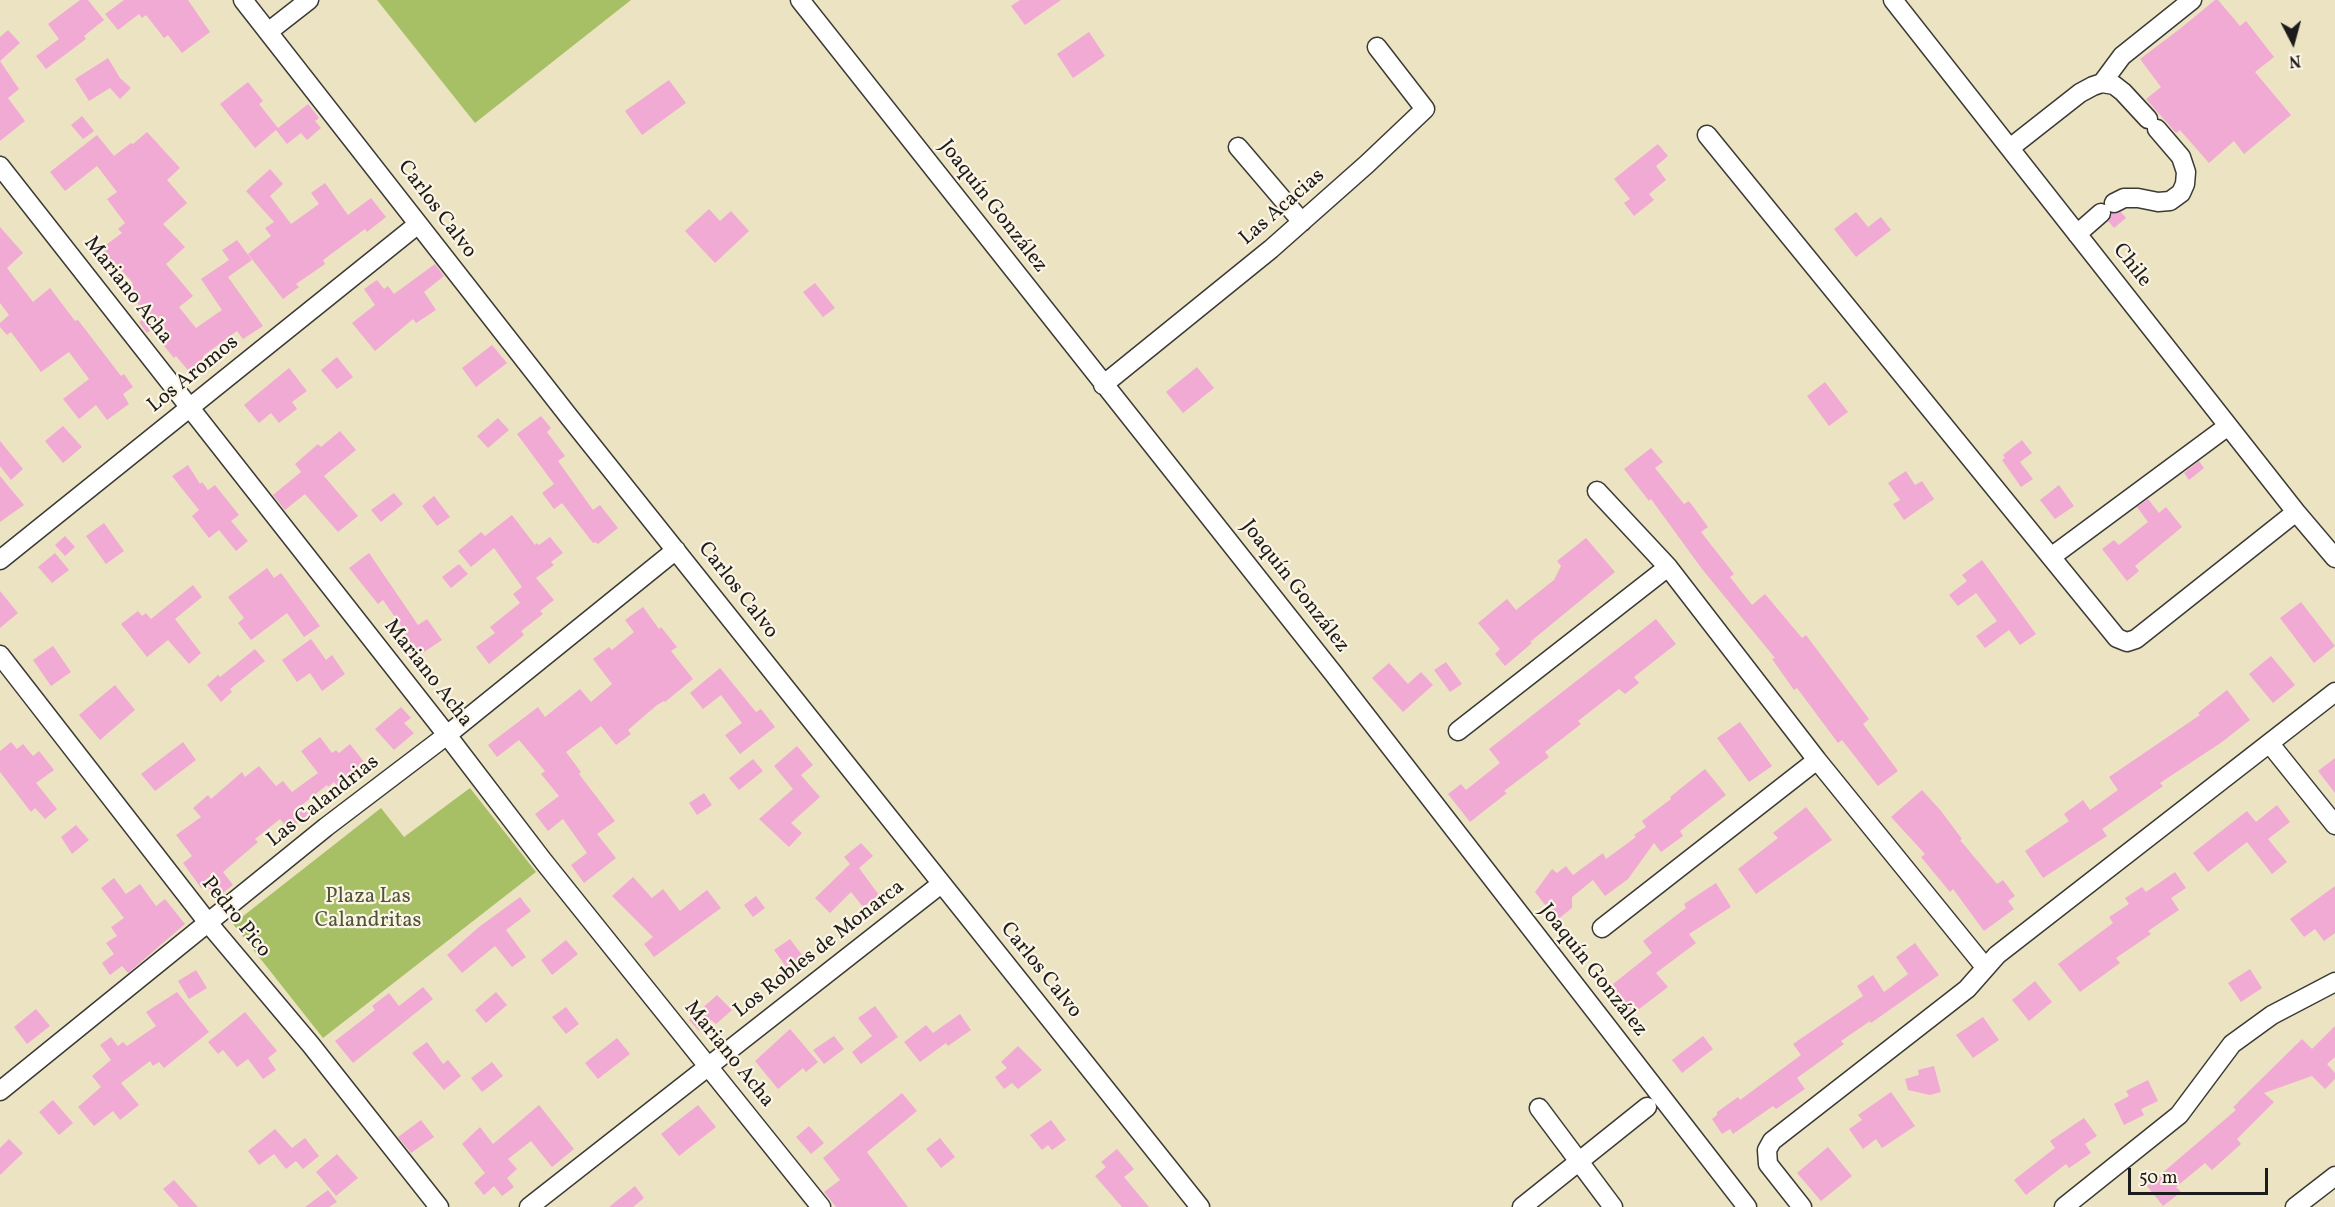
<!DOCTYPE html>
<html>
<head>
<meta charset="utf-8">
<style>
	body { margin:0 }
	#map { position:relative; width:2335px; height:1207px; overflow:hidden; background:#ece3c2; font-family:Vollkorn,serif }
	canvas { display:block }
	.north { position:absolute; left:2263px; top:12px; width:60px; height:60px; -webkit-text-stroke:4px #fcf5e5; paint-order:stroke; rotate:174deg; font-size:16px; font-weight:700; line-height:24px; text-align:center; color:#1c1c1c }
	.north::after { content:''; display:block; margin:auto; width:21px; height:27px; background:#1c1c1c; clip-path:polygon(50% 0,100% 100%,50% 72%,0 100%) }
	.scale { position:absolute; left:2128px; top:1168px; width:140px; height:27px; box-sizing:border-box; border:3px solid #1c1c1c; border-top:0; padding-left:8px; font-size:18px; line-height:21px; white-space:nowrap; color:#1c1c1c; -webkit-text-stroke:4px #fcf5e5; paint-order:stroke }
</style>
</head>
<body>
<div id="map">
<canvas width="2335" height="1207"></canvas>
<div class="north">N</div>
<div class="scale">50 m</div>
</div>
<script>
const ctx = document.querySelector('canvas').getContext('2d');
ctx.lineJoin = 'round';
function fill(path, color) { ctx.fillStyle = color; ctx.fill(path, 'evenodd'); }
const shape = rows => new Path2D(rows.map(r => 'M' + r).join(''));
function trace(path, color, width, dash) { ctx.strokeStyle = color; ctx.lineWidth = width; ctx.lineCap = dash ? 'butt' : 'round'; ctx.setLineDash(dash || []); ctx.stroke(path); }
function write(font, color, halo, rows, align = 'center') {
  ctx.font = font + ' Vollkorn,serif'; ctx.lineWidth = 4.5; ctx.setLineDash([]); ctx.textBaseline = 'middle'; ctx.strokeStyle = halo; ctx.fillStyle = color; for (const [text, x, y, turn = 0] of rows) {
    ctx.save(); ctx.translate(x, y); ctx.rotate((+turn || 0) * Math.PI / 180); ctx.textAlign = isNaN(turn) ? turn : align; if (halo) ctx.strokeText(text, 0, 0); ctx.fillText(text, 0, 0); ctx.restore();
  }
}
fill(shape([
	[377,0,631,0,475,123],
	[470,788,536,872,323,1038,233,924,381,808,404,837]
]), '#a7c066');
fill(shape([
	[80,0,88,0,104,20,84,36,86,39,46,69,36,56,59,39,48,24],
	[124,0,188,0,210,32,182,53,168,35,164,38,146,15,142,18,139,14,118,30,105,14],
	[1020,0,1061,0,1025,25,1011,6],
	[2215,0,2218,0,2240,26,2246,21,2274,57,2255,72,2291,115,2244,154,2234,141,2209,163,2180,130,2176,133,2146,99,2161,87,2140,59,2181,28],
	[8,30,20,43,0,61,0,37],
	[1089,32,1105,56,1073,78,1057,54],
	[108,58,120,78,131,88,120,99,110,88,89,101,75,79],
	[0,61,19,89,8,98,25,121,0,141],
	[669,80,686,103,642,135,625,111],
	[248,82,263,101,259,104,278,128,308,104,319,118,315,121,321,128,307,140,301,133,287,144,276,130,255,148,220,104],
	[82,116,94,131,83,139,71,125],
	[147,132,180,168,167,180,187,203,163,224,185,247,166,264,193,296,179,307,196,328,222,310,201,279,229,260,222,250,237,240,252,260,228,277,263,326,243,339,237,331,203,356,207,362,192,375,176,356,174,358,151,330,147,333,139,322,148,315,125,290,133,283,114,262,106,268,95,253,122,233,118,229,125,223,107,199,117,192,97,166,65,191,50,172,97,135,114,156,131,143,133,144],
	[1658,144,1668,156,1656,166,1666,180,1649,194,1654,200,1634,216,1624,203,1630,199,1614,179],
	[270,169,283,184,270,196,291,224,319,204,311,193,325,183,348,215,371,198,386,217,367,232,365,229,323,260,325,264,296,284,299,287,283,299,248,254,271,236,265,228,274,222,246,191],
	[709,209,720,221,731,211,749,231,715,263,685,231],
	[1856,212,1868,227,1881,217,1891,230,1856,257,1834,229],
	[2121,212,2126,218,2114,228,2108,221,2112,214],
	[0,227,23,253,7,268,33,302,50,288,75,321,78,320,121,376,124,374,133,387,123,394,129,404,107,420,96,405,79,419,63,399,89,379,69,352,41,372,11,332,7,335,0,327,0,323,9,315,0,303],
	[435,264,444,276,424,292,436,310,416,323,413,319,375,351,352,323,375,305,364,289,377,280,384,289,388,286,394,294],
	[815,283,835,308,823,317,803,292],
	[492,345,507,363,476,387,462,368],
	[337,357,353,377,337,389,321,370],
	[1197,367,1214,388,1183,413,1166,392],
	[289,368,307,391,292,402,297,409,279,423,271,413,259,423,244,405],
	[1825,382,1848,412,1829,426,1807,396],
	[541,416,551,428,547,432,565,456,558,461,593,510,600,505,618,528,598,544,595,542,593,543,562,503,554,509,542,493,554,484,517,434],
	[498,418,509,430,488,448,477,436],
	[63,426,82,447,63,463,45,441],
	[340,431,356,450,324,476,358,516,338,532,305,494,285,510,273,495,301,472,295,464,318,444,321,447],
	[2022,440,2032,453,2020,462,2033,479,2021,487,2002,460,2005,458,2003,455],
	[0,441,23,469,11,480,0,466],
	[1651,448,1663,462,1655,468,1684,504,1689,501,1708,527,1701,532,1734,574,1730,577,1752,605,1765,594,1802,638,1806,635,1869,719,1863,724,1898,771,1878,786,1842,740,1838,743,1797,688,1794,690,1772,659,1775,658,1702,569,1651,499,1649,501,1624,469],
	[2199,461,2204,468,2189,480,2184,473],
	[188,465,200,484,202,482,208,490,215,485,239,515,231,521,248,541,236,551,219,530,209,538,192,516,199,510,172,476],
	[1906,471,1915,485,1922,481,1934,499,1904,520,1893,504,1900,500,1888,483],
	[0,476,24,505,0,522],
	[2059,485,2074,506,2055,519,2040,500],
	[394,493,403,504,381,522,371,510],
	[434,496,450,517,437,526,422,506],
	[2148,499,2159,513,2166,507,2182,527,2135,566,2139,571,2127,581,2102,549,2114,540,2119,545,2148,522,2137,507],
	[512,515,535,545,537,543,539,545,550,537,563,553,551,562,554,565,536,578,554,600,540,611,543,614,521,631,524,635,489,664,476,647,495,633,490,627,520,603,513,594,522,587,494,548,471,567,458,551,481,532,485,536],
	[104,523,124,551,106,564,86,536],
	[65,536,75,547,65,556,55,545],
	[1586,538,1615,572,1530,642,1532,643,1505,666,1495,654,1500,649,1478,623,1507,599,1516,610,1554,580,1561,566,1557,561],
	[55,553,69,570,52,583,38,567],
	[369,553,418,625,427,619,442,640,412,660,397,639,406,633,383,600,378,604,349,568],
	[1982,560,2036,634,2020,645,2009,630,1985,648,1976,636,1997,621,1976,593,1958,606,1949,595,1967,581,1962,575],
	[459,564,468,574,451,588,442,577],
	[267,568,274,578,281,573,320,626,304,637,287,613,251,640,238,623,244,618,228,597],
	[193,585,202,597,175,619,201,653,189,664,168,640,147,657,121,624,138,611,142,616,146,613,151,619],
	[0,591,18,613,0,628],
	[2301,602,2335,646,2314,663,2280,618],
	[643,607,659,629,661,627,677,647,671,651,693,679,665,702,664,701,657,705,628,730,631,734,616,745,601,726,566,752,581,772,579,774,615,821,597,834,616,858,584,883,571,865,587,853,563,819,548,831,535,814,559,796,541,774,545,771,519,740,497,757,488,745,538,707,545,717,580,689,591,702,612,684,593,659,609,647,612,650,634,632,625,620],
	[1656,619,1676,644,1634,677,1639,683,1625,694,1619,689,1578,721,1581,724,1545,752,1549,757,1504,791,1507,793,1470,822,1448,794,1461,784,1466,790,1500,763,1489,749],
	[311,639,326,660,332,655,345,674,322,691,310,673,297,682,282,660],
	[53,646,71,672,51,686,33,660],
	[255,649,265,661,230,689,232,692,221,702,207,685,218,675,220,677],
	[2271,656,2295,685,2273,703,2249,674],
	[1446,662,1462,684,1450,692,1434,670],
	[1389,663,1408,684,1421,672,1433,685,1403,712,1372,678],
	[720,668,756,712,761,709,775,727,740,754,725,735,742,723,721,695,703,709,690,693],
	[115,685,135,710,100,740,79,715],
	[2227,690,2250,720,2222,742,2160,783,2163,786,2102,829,2107,836,2043,878,2025,851,2069,821,2064,814,2083,800,2090,810,2118,790,2109,777,2200,715,2198,713],
	[401,707,411,718,404,723,414,733,394,750,375,729],
	[1740,722,1772,766,1749,782,1717,738],
	[320,737,332,753,336,750,339,753,350,744,368,767,339,789,334,782,328,787,327,785,302,805,309,814,289,830,280,819,255,839,258,842,223,872,233,885,216,898,205,884,201,888,183,863,192,856,176,835,201,817,193,808,208,795,211,799,242,772,245,777,259,766,276,786,283,781,292,792,318,773,301,751],
	[11,742,17,749,23,744,33,756,39,751,54,770,36,783,57,809,45,819,35,808,31,812,0,772,0,751],
	[183,742,196,760,155,791,141,774],
	[797,746,813,765,801,775,820,797,791,823,802,833,789,847,759,819,793,789,774,766],
	[2335,758,2335,793,2318,771],
	[753,759,763,771,739,790,729,778],
	[1705,769,1726,795,1680,831,1683,836,1661,852,1654,843,1628,879,1605,896,1593,880,1572,897,1572,908,1557,920,1535,892,1552,869,1557,873,1566,866,1573,875,1603,853,1606,859,1636,837,1634,835,1646,827,1642,821,1671,799,1670,797],
	[1922,790,1941,811,1962,839,1960,840,1997,884,2003,880,2015,896,2008,901,2014,909,1984,931,1953,889,1950,892,1921,857,1925,854,1891,817],
	[704,793,712,805,697,815,689,803],
	[2277,805,2290,822,2268,839,2287,862,2272,874,2247,842,2208,872,2193,853,2247,811,2256,822],
	[1806,807,1832,840,1756,894,1738,869,1778,838,1773,833],
	[76,825,89,840,72,854,61,837],
	[861,843,873,856,859,868,879,895,863,907,851,892,830,913,815,898,850,864,844,857],
	[2175,872,2186,888,2171,898,2179,910,2148,931,2151,934,2116,958,2120,963,2080,992,2058,964,2113,923,2109,917,2129,904,2125,898,2142,887,2146,892],
	[633,877,652,898,663,889,680,911,707,890,721,908,654,957,644,944,653,937,612,896],
	[114,878,126,894,140,884,156,906,165,899,185,924,128,973,122,966,110,975,102,963,114,954,106,943,117,936,111,927,124,918,101,888],
	[1716,883,1731,907,1689,934,1696,943,1656,973,1668,987,1630,1016,1608,988,1652,953,1643,941,1686,908,1684,904],
	[2335,886,2335,933,2324,941,2315,929,2304,937,2290,919],
	[756,896,765,908,753,917,744,905],
	[520,897,531,911,506,930,526,957,512,967,495,946,462,973,447,955,479,927],
	[790,939,808,963,792,975,774,950],
	[566,940,578,954,552,975,541,960],
	[1915,943,1939,975,1871,1023,1870,1021,1841,1041,1844,1044,1797,1078,1805,1089,1776,1109,1773,1106,1733,1134,1730,1129,1722,1134,1712,1119,1717,1115,1717,1112,1738,1097,1740,1100,1801,1055,1793,1044,1863,996,1857,986,1873,975,1884,992,1908,974,1896,957],
	[2250,969,2262,988,2241,1002,2228,983],
	[196,970,207,988,189,999,178,981],
	[2035,981,2052,1002,2029,1021,2012,1000],
	[423,987,433,999,353,1063,335,1041,375,1010,372,1006,389,993,399,1006],
	[177,992,209,1032,164,1068,159,1062,153,1066,150,1061,121,1083,139,1105,120,1120,113,1111,94,1126,78,1107,101,1087,92,1076,111,1060,100,1045,111,1037,118,1046,123,1042,127,1046,156,1026,146,1012],
	[496,992,507,1005,486,1023,475,1010],
	[717,995,732,1010,716,1024,711,1020,699,1031,689,1020],
	[875,1006,898,1037,861,1064,852,1052,872,1036,858,1018],
	[566,1007,579,1024,566,1034,552,1017],
	[36,1009,50,1026,27,1044,14,1027],
	[245,1012,277,1051,268,1058,276,1070,263,1079,248,1059,237,1067,223,1050,218,1054,208,1042],
	[960,1014,971,1030,948,1046,946,1043,920,1062,904,1042,926,1025,933,1033],
	[1983,1017,1999,1040,1973,1058,1956,1035],
	[2335,1026,2335,1057,2327,1064,2335,1073,2335,1079,2325,1089,2312,1076,2264,1093,2274,1102,2237,1139,2241,1144,2212,1170,2205,1163,2176,1187,2181,1192,2163,1206,2147,1186,2236,1110,2233,1107,2239,1102,2237,1103,2302,1039,2312,1049],
	[790,1029,818,1062,806,1072,803,1068,778,1089,755,1061],
	[834,1036,844,1049,824,1064,813,1050],
	[1703,1036,1713,1049,1682,1073,1672,1060],
	[617,1038,630,1054,598,1079,585,1063],
	[427,1042,443,1064,448,1060,461,1076,444,1090,412,1053],
	[1018,1046,1042,1070,1018,1089,1012,1083,1004,1089,995,1077,1007,1068,1001,1062],
	[492,1062,503,1076,482,1092,471,1078],
	[1934,1066,1941,1092,1930,1095,1908,1090,1905,1079,1919,1075,1918,1070],
	[2148,1080,2158,1101,2141,1109,2144,1115,2124,1125,2114,1104,2129,1096,2126,1091],
	[1891,1092,1915,1126,1882,1148,1876,1139,1863,1149,1849,1129,1862,1120,1858,1115],
	[902,1093,917,1111,867,1152,908,1207,836,1207,824,1192,840,1180,823,1158],
	[53,1100,73,1123,59,1135,39,1112],
	[539,1105,574,1149,552,1167,531,1141,508,1159,517,1169,507,1178,514,1187,502,1196,494,1186,484,1195,474,1183,485,1173,462,1144,480,1127,493,1144],
	[698,1105,716,1127,679,1156,661,1134],
	[2084,1118,2097,1136,2085,1144,2091,1153,2069,1168,2066,1164,2026,1195,2014,1180,2055,1148,2050,1141],
	[421,1120,434,1137,411,1153,398,1137],
	[1051,1120,1066,1140,1052,1150,1048,1145,1042,1150,1030,1135],
	[809,1126,824,1143,811,1154,796,1137],
	[275,1129,292,1148,305,1138,319,1156,303,1169,296,1161,286,1169,274,1154,259,1165,248,1151],
	[940,1138,955,1157,941,1168,926,1149],
	[9,1139,23,1153,0,1175,0,1148],
	[1828,1147,1852,1176,1821,1201,1797,1173],
	[1117,1149,1134,1169,1124,1177,1149,1207,1122,1207,1095,1176,1106,1167,1101,1162],
	[337,1154,358,1178,336,1196,316,1172],
	[174,1180,198,1207,179,1207,163,1189],
	[635,1186,644,1198,633,1207,609,1207],
	[328,1190,337,1202,329,1207,305,1207]
]), '#f1aad4');
const minor = shape([
	[243,0,570,418,1200,1207],
	[800,0,1333,673,1747,1207],
	[1893,0,2296,512,2335,558],
	[268,32,309,0],
	[2102,83,2122,56,2192,0],
	[1707,135,2117,638,2127,642,2136,639,2296,512],
	[1238,147,1302,222],
	[2010,148,2080,93,2093,86,2102,83,2114,85,2123,92,2148,119],
	[0,166,447,735,544,862,821,1207],
	[2114,203,2124,198,2138,198,2158,202,2170,201,2181,193,2185,184,2186,172,2181,157,2157,129],
	[2077,234,2101,213],
	[1103,385,1271,249,1367,164,1425,109,1377,47],
	[1597,491,1668,567,1817,760,1985,967],
	[2051,557,2228,426],
	[0,560,417,225],
	[0,655,209,924,311,1045,439,1207],
	[1458,731,1668,567],
	[2270,744,2335,825],
	[1602,928,1817,760],
	[0,1091,326,827,447,735,676,550],
	[1539,1108,1613,1207],
	[529,1207,941,884],
	[1522,1207,1647,1107],
	[1802,1207,1768,1164,1767,1150,1772,1141,1967,989,1997,955,2335,692],
	[2064,1207,2179,1115,2232,1044,2272,1015,2335,982],
	[2295,1207,2335,1176]
]);
trace(minor, '#3b3a35', 21);
trace(minor, '#fff', 18);
write('21px', '#1c1c1c', '#fcf5e5', [
	["Joaquín González",992,207,52],
	["Las Acacias",1283,208,-41],
	["Carlos Calvo",436,210,53],
	["Chile",2131,266,52],
	["Mariano Acha",127,291,52],
	["Los Aromos",194,375,-39],
	["Joaquín González",1294,587,52],
	["Carlos Calvo",737,591,52],
	["Mariano Acha",427,674,52],
	["Las Calandrias",324,802,-38],
	["Pedro Pico",235,918,51],
	["Los Robles de Monarca",820,950,-38],
	["Carlos Calvo",1040,971,51],
	["Joaquín González",1592,971,52],
	["Mariano Acha",728,1055,51]
]);
write('21px', '#4d5536', '#fcf5e5', [
	["Plaza Las",368,898],
	["Calandritas",368,922]
]);
</script>
</body>
</html>
